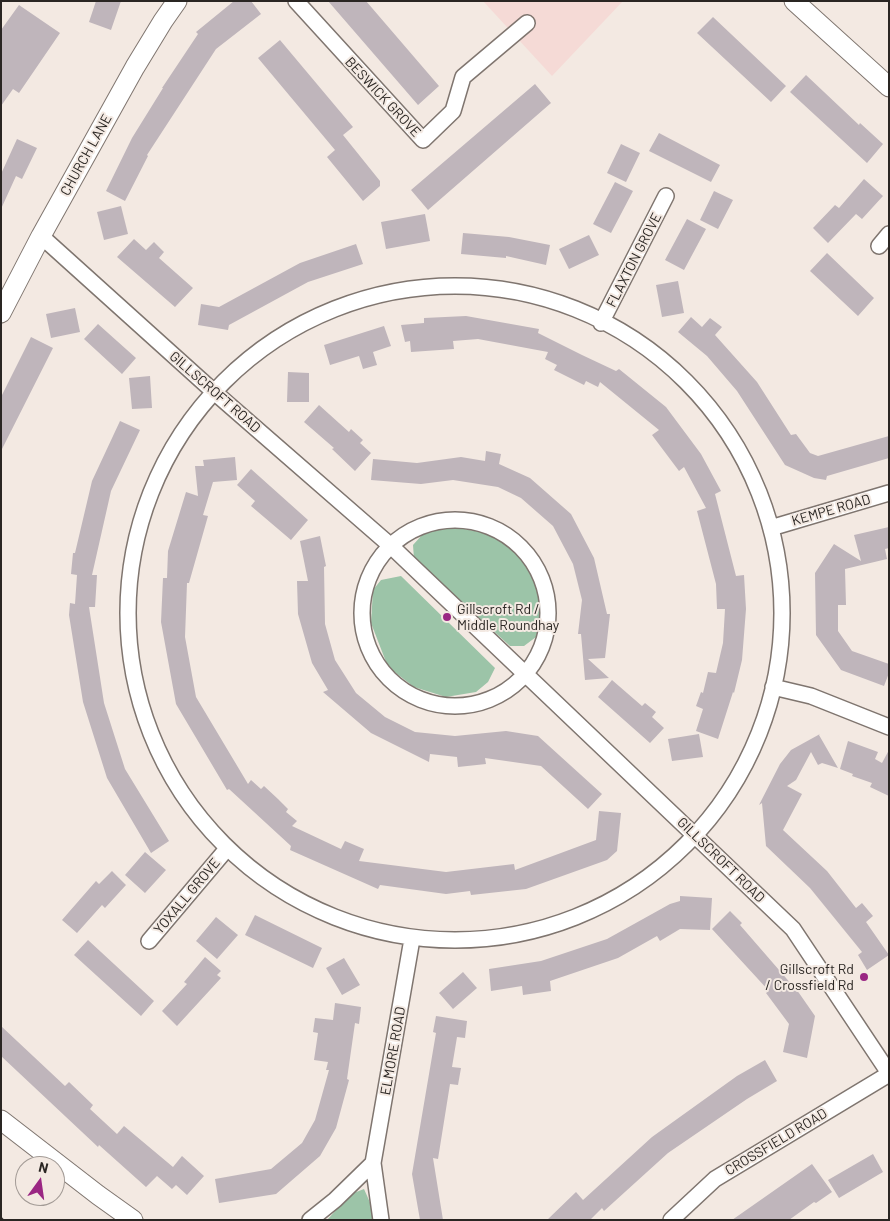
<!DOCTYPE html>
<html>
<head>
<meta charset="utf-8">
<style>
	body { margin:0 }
	#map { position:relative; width:890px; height:1221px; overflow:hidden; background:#f3e9e2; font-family:Barlow,sans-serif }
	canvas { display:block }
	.frame { position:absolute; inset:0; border:2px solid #2a2623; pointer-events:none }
	.north { position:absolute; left:15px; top:1156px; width:50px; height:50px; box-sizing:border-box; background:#f3e9e2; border:1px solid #a39b96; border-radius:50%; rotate:14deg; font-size:14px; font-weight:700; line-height:20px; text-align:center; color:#2a2623 }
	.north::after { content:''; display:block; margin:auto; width:18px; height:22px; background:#9a2683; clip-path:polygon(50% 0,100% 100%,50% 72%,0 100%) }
</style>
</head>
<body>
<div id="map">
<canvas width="890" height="1221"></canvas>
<div class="frame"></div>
<div class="north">N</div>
</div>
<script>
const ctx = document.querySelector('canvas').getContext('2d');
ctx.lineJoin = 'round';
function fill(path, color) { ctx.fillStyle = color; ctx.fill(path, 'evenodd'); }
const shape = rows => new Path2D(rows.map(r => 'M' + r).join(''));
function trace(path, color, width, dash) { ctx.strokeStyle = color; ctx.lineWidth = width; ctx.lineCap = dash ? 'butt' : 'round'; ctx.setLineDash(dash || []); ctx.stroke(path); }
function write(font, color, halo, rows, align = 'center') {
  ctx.font = font + ' Barlow,sans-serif'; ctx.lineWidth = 4; ctx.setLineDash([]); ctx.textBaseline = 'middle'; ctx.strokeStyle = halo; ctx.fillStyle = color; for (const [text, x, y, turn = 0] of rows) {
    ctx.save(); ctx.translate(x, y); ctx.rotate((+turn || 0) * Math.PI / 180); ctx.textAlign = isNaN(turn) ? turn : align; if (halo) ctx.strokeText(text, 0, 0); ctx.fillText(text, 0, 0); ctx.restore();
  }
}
fill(shape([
	[483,1,623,1,552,76]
]), '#f5dad6');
fill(shape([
	[444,525,490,534,518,550,536,575,545,605,536,637,524,646,510,646,414,559,413,545,422,535],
	[401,576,495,668,488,682,476,692,446,697,414,687,388,667,371,623,373,590,381,580],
	[364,1189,372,1207,373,1220,327,1220,351,1194]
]), '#9cc4a8');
fill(shape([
	[96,1,121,1,111,30,89,22],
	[234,1,251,1,261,14,216,49,147,155,148,156,125,201,106,191,132,138,163,88,162,88,198,34,196,32],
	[328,1,366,1,439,86,418,105],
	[19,5,60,33,19,93,13,89,1,106,1,30],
	[713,17,786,86,771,102,697,33],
	[280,40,353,127,343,135,380,181,380,186,363,201,327,157,335,150,258,58],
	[806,75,859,125,860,123,883,144,867,163,790,92],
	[535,84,551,103,428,210,411,190],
	[659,133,720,165,711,182,649,151],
	[17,139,37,148,22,179,16,176,1,209,1,174],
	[621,144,640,153,626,182,607,173],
	[864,179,883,196,862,219,856,214,828,243,813,228,835,205,839,208],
	[615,182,633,191,611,233,593,224],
	[714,191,733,200,718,229,700,220],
	[121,206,128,234,104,240,97,212],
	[425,214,430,241,386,249,381,222],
	[687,219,706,229,684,270,665,260],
	[463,233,509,237,550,245,546,265,506,256,506,258,461,254],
	[589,235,599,255,569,269,559,249],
	[134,239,146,250,154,242,164,252,159,258,193,288,175,307,117,257],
	[356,244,363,264,308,282,229,325,228,330,198,325,201,304,219,307,300,263],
	[827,253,874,298,858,316,810,271],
	[678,281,684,313,662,317,656,285],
	[75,308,80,332,51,338,46,314],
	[466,316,539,329,538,333,582,355,616,371,619,369,666,407,701,454,721,491,715,494,736,576,744,575,746,609,742,660,734,693,733,692,718,739,696,731,703,709,696,706,701,692,703,693,708,672,716,673,723,643,725,609,717,609,716,584,697,511,706,508,684,467,679,471,652,435,659,430,600,382,598,387,586,381,584,385,554,370,557,365,545,359,548,352,478,339,453,341,454,349,411,352,410,341,405,342,401,325,424,323,424,318],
	[691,317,702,327,710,318,722,327,715,335,757,382,791,435,796,434,810,453,818,456,889,436,889,458,827,476,826,480,814,478,785,465,737,391,707,356,678,332],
	[98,324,136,358,122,374,84,339],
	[384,326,391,346,373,352,377,365,363,369,359,356,330,365,324,345],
	[31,337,53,348,1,451,1,397],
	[288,372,309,373,309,402,287,402],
	[150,376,152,408,132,409,129,378],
	[319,405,349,432,351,429,363,440,360,443,371,453,355,471,332,449,334,448,304,422],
	[120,421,140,430,111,491,92,575,97,575,95,607,89,607,104,703,125,769,169,841,151,853,107,778,83,702,69,615,70,603,75,604,77,575,71,574,73,553,75,553,92,481],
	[486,451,501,454,499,464,530,478,571,514,594,558,607,614,610,614,605,658,588,659,609,678,585,680,581,634,578,634,582,600,573,564,553,526,521,498,498,487,453,480,421,484,371,480,373,459,417,463,461,457,485,461],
	[235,457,237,480,213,482,203,515,208,516,189,583,187,583,185,637,196,697,248,784,251,780,261,789,264,786,278,799,288,809,286,812,297,821,292,826,341,849,345,841,364,849,359,861,446,872,514,864,515,870,596,840,599,811,621,813,617,851,607,860,526,889,471,895,470,891,446,894,380,885,378,889,290,850,291,846,229,789,227,790,176,704,161,622,163,578,167,578,168,551,186,492,198,496,195,466,204,466,203,460],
	[251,469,308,520,291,540,251,506,255,501,237,485],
	[889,527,889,548,885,549,887,559,845,569,846,605,838,605,838,631,852,651,889,664,889,673,884,686,841,670,816,635,815,573,834,544,861,561,854,535],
	[320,536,326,566,324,567,325,624,335,660,356,693,385,717,415,732,455,736,506,731,538,736,602,794,588,809,541,766,485,758,486,764,458,767,457,757,430,754,429,762,371,733,323,692,328,690,312,663,298,614,297,581,308,581,300,541],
	[612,680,642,706,645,703,656,712,652,717,664,728,650,743,598,697],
	[699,734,703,757,672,761,668,739],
	[820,734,819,735,838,768,822,763,818,765,811,752,796,780,787,786,802,794,783,830,827,871,856,908,862,903,873,916,866,922,889,955,867,970,858,955,862,952,810,888,766,846,762,803,759,805,780,764,791,750],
	[848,741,878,752,875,759,882,763,889,750,889,796,870,787,872,783,852,776,853,774,840,769],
	[145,852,166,870,145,893,125,875],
	[112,871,126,885,105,908,102,905,77,933,62,920,96,881,99,884],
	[680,896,712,898,710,930,680,929,660,941,657,936,618,958,550,981,551,991,523,995,522,986,491,991,489,969,541,961,607,939,670,904,680,901],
	[730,911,742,923,740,925,799,993,815,1016,807,1058,783,1052,789,1024,766,993,769,991,712,929],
	[255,915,322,948,313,968,245,935],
	[216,917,238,935,217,959,196,941],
	[88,940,154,1001,141,1016,74,955],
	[205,957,221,971,217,975,221,978,177,1026,162,1011,187,984,184,982],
	[344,958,360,985,342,995,326,968],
	[463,972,477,988,453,1009,439,993],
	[335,1003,361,1007,359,1024,355,1023,347,1079,349,1080,336,1128,320,1156,276,1194,219,1203,215,1179,271,1169,302,1143,315,1120,329,1070,326,1070,328,1062,314,1060,318,1033,313,1032,315,1018,333,1020],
	[436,1016,467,1021,465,1038,457,1037,452,1067,461,1068,458,1085,450,1084,438,1159,433,1158,443,1220,420,1220,412,1174,436,1033,433,1032],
	[1,1026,65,1086,69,1082,93,1105,90,1109,117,1134,124,1126,173,1167,182,1156,204,1176,187,1195,176,1185,172,1189,157,1176,146,1187,99,1145,98,1147,1,1056],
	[765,1060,777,1081,747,1099,668,1153,604,1211,602,1208,590,1220,547,1220,576,1192,583,1200,652,1137,737,1076],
	[873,1154,883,1172,839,1198,828,1180],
	[812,1164,832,1192,816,1203,814,1202,789,1220,732,1220]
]), '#bfb5bb');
const minor = shape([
	[296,1,423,140,453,111,463,77,527,23],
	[41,236,213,391,391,546,793,929,889,1073],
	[879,246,889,234],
	'128 613a327 327 0 1 1 654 0a327 327 0 1 1-654 0Z',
	[601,323,666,196],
	'362 613a93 93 0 1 1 186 0a93 93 0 1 1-186 0Z',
	[774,527,889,493],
	[773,687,811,696,889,727],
	[149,941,225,851],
	[310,1220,335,1200,373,1163],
	[381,1220,373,1163,412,939],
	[671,1220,715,1179,889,1074]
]);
const tertiary = shape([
	[794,1,889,87],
	[1,313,41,236,135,67,163,21,177,1],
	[1,1120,98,1195,133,1220]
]);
trace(minor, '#7f756f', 18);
trace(tertiary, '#7f756f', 21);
trace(minor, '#fff', 15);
trace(tertiary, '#fff', 19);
trace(shape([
	[1,1219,2,1220]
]), '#413c39', 4, [6, 6]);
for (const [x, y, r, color] of [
	[447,617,5,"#9a2683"],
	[864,977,5,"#9a2683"]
]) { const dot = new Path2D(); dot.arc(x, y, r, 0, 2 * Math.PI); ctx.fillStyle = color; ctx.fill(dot); trace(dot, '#f3e9e2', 2); }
write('14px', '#2a2623', '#f3e9e2', [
	["BESWICK GROVE",383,97,47],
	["CHURCH LANE",86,155,-61],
	["FLAXTON GROVE",634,260,-63],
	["GILLSCROFT ROAD",215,392,41],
	["KEMPE ROAD",831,510,-16],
	["GILLSCROFT ROAD",721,860,44],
	["YOXALL GROVE",187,896,-50],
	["ELMORE ROAD",393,1051,-80],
	["CROSSFIELD ROAD",776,1142,-31]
]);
write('14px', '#2a2623', '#f3e9e2', [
	["Gillscroft Rd /",457,609],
	["Middle Roundhay",457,625],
	["Gillscroft Rd",854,969,"right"],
	["/ Crossfield Rd",854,985,"right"]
], 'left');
</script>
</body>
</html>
